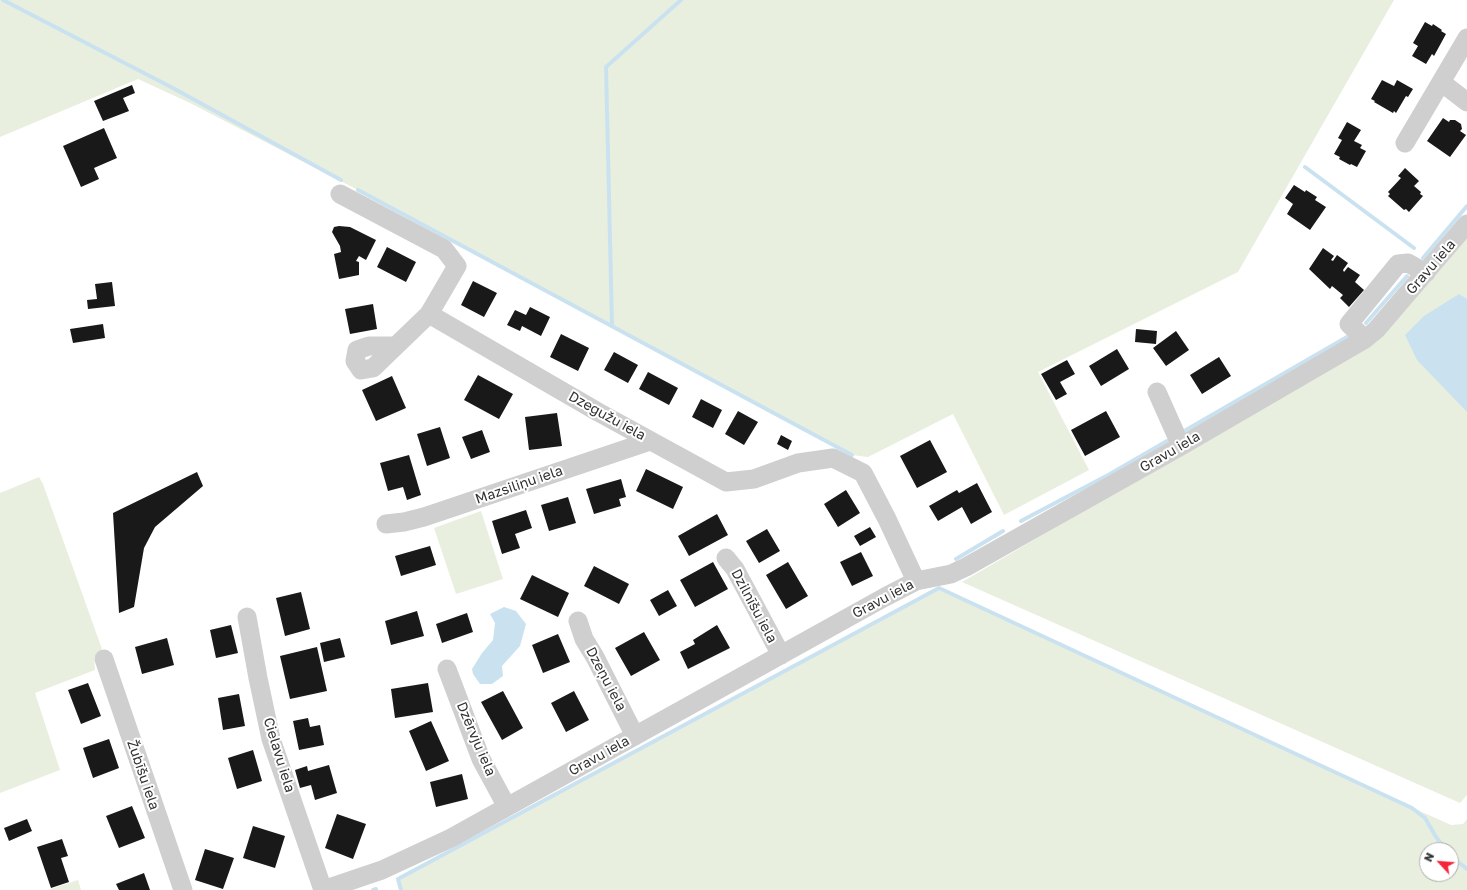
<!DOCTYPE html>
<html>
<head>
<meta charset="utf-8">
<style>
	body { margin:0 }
	#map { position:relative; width:1467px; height:890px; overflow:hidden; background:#fff; font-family:"Golos Text",sans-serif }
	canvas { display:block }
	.north { position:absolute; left:1419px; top:842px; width:40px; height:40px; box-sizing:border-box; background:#fff; border:1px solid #adadad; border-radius:50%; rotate:296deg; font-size:11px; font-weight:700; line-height:16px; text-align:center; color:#323232 }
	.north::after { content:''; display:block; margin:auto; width:14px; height:18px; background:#f6263a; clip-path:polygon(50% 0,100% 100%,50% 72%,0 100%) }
</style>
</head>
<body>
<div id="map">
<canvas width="1467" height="890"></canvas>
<div class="north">N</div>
</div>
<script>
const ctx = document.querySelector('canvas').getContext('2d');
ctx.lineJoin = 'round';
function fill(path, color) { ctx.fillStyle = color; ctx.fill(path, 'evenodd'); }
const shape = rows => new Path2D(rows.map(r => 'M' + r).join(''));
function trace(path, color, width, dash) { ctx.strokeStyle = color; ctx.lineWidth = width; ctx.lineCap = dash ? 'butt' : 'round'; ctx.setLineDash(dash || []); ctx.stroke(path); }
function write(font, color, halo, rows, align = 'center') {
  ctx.font = font + ' "Golos Text",sans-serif'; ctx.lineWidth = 4; ctx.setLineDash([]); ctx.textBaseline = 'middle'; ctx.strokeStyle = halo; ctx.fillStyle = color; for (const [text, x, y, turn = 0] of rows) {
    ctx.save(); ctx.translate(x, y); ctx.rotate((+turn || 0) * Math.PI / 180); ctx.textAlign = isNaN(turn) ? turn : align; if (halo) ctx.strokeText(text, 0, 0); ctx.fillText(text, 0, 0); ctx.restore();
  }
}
fill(shape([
	[0,0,1394,0,1238,272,1038,372,1089,470,1004,515,953,414,868,457,852,455,358,190,190,103,138,79,0,137],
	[1467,234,1467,795,1460,803,962,582,1378,339],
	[39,477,43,484,102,649,94,657,95,670,35,693,60,770,0,793,0,493],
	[481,511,503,579,456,594,434,528],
	[939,588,1413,808,1451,825,1463,824,1467,819,1467,890,401,890,398,879],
	[1427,850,1451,850,1451,874,1427,874],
	[78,880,81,890,48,890]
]), '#e8efdf');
fill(shape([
	[1459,294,1467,299,1467,412,1417,360,1405,335,1424,316],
	[504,607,516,611,526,624,520,646,502,666,503,676,492,684,480,684,473,674,472,669,482,653,493,640,495,623,490,614]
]), '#cae2f0');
trace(shape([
	[3,0,171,87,341,180],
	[1305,167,1414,248],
	[358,190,852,455],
	[1423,258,1467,206],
	[1366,323,1407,276],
	[612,326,606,67,681,0],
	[1186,430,1347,337],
	[1021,521,1110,474,1167,441],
	[956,559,1003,531],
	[1451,856,1467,869],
	[373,890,376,889],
	[401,890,398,879,939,588,1412,808,1425,818,1436,837,1446,850]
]), '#cae2f0', 4);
fill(shape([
	[1425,22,1432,26,1433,24,1442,30,1441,31,1446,34,1434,56,1432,54,1426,64,1412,56,1418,46,1413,43],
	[1382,80,1394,86,1397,80,1413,89,1408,97,1406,96,1396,113,1394,111,1393,113,1374,102,1375,101,1371,99],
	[132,85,135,93,123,98,129,111,103,121,94,101],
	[1443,118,1449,122,1450,120,1455,120,1461,124,1462,129,1460,131,1466,135,1450,157,1427,141],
	[1347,122,1361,130,1354,141,1362,145,1360,148,1366,151,1357,167,1351,164,1350,165,1339,159,1340,157,1334,154,1342,140,1338,138],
	[104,128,117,158,94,168,99,179,81,187,63,146],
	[1405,168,1419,181,1414,186,1421,192,1420,194,1423,196,1409,212,1406,209,1404,210,1388,196,1390,194,1388,192,1401,178,1398,176],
	[1294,185,1305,192,1306,190,1317,197,1315,200,1326,207,1310,230,1287,214,1293,204,1285,198],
	[339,226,350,227,376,240,366,260,359,256,356,261,359,262,359,275,339,279,334,254,341,252,340,246,332,232,334,227],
	[387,247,416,262,406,282,377,267],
	[1323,248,1334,256,1331,260,1333,261,1337,255,1348,263,1343,270,1344,272,1348,267,1360,275,1355,282,1364,290,1349,307,1340,298,1343,295,1332,286,1330,289,1309,269],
	[473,281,497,293,484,317,461,305],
	[112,282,115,306,88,309,87,300,97,299,95,284],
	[373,304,377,329,350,334,345,309],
	[530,307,550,317,541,336,522,326,520,331,507,325,515,310,526,315],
	[103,324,105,338,73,343,70,329],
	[1136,329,1157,331,1156,344,1135,342],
	[1176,331,1189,350,1166,366,1153,348],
	[561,334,589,348,578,371,550,357],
	[1117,349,1129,369,1101,386,1089,366],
	[614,352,638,365,628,383,604,370],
	[1219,357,1231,376,1202,394,1190,375],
	[1067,360,1075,374,1060,382,1067,394,1056,400,1041,374],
	[648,372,678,388,669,405,639,389],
	[478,375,513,394,499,419,464,400],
	[392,376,406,408,376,421,362,390],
	[701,399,722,410,713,428,692,417],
	[738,411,758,422,744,445,725,434],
	[1106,411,1120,437,1085,456,1071,430],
	[557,413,562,446,529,450,525,417],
	[440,427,450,458,427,466,417,434],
	[482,430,490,452,471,459,462,437],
	[781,435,792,441,788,450,777,444],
	[930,440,947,472,917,488,900,456],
	[409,455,421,495,407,500,403,487,388,491,380,463],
	[646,469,683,487,673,509,636,491],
	[197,472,203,486,155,527,144,548,134,607,119,613,113,513],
	[621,479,626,497,619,499,621,506,594,514,586,489],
	[977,483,992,512,971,524,962,507,938,521,929,506,957,490,959,493],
	[846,490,860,513,838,527,824,504],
	[568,497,576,523,549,531,541,505],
	[526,510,532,528,515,534,520,548,502,554,492,521],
	[717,514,728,535,689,556,678,536],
	[870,527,876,537,860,546,854,536],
	[767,529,780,551,759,563,746,541],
	[430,546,436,565,401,576,395,556],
	[861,552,873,576,852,586,840,562],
	[713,562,728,589,695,607,680,580],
	[788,562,808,596,786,609,766,575],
	[594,566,629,584,619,604,584,586],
	[532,575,569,593,558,617,520,599],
	[668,590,677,606,659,616,650,600],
	[301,592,310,629,285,636,276,598],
	[417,611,424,636,391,645,385,621],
	[467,613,473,632,442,643,436,624],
	[231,625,238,653,216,658,210,630],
	[717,625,730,648,688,669,680,652,695,644,693,640],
	[644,632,660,660,631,676,615,648],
	[558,634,570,662,543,673,532,645],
	[167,638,174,665,142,674,135,647],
	[340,638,345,657,324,662,320,643],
	[317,647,327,691,290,699,280,656],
	[88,683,101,716,81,724,68,690],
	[428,683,433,712,395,718,391,689],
	[503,691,523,728,502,740,481,702],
	[574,691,589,720,566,732,551,703],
	[239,694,245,726,223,730,218,698],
	[308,718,310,727,320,725,324,745,299,750,293,721],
	[431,721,449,761,426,771,409,731],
	[109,739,119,768,93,778,83,748],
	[253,750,262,781,237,789,228,758],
	[329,765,337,793,315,800,311,785,300,788,295,770,307,766,308,771],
	[462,774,468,799,436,807,430,782],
	[132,806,145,838,119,848,106,816],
	[337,814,366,824,353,859,325,848],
	[27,819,32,831,9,841,4,828],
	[253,826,285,836,275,868,243,858],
	[62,839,68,856,61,858,69,882,51,888,37,847],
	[205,849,234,858,223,889,195,880],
	[144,873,150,890,119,890,116,884]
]), '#191919');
trace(shape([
	[1441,82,1467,102],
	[1405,143,1467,38],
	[340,194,444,249,457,266,429,314,373,368,361,370,355,361,357,350,369,346,395,346],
	[429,314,598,412,726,482,754,479,798,463,833,458,863,473,887,519,916,581],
	[1365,339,1349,324,1398,264,1408,263,1426,273],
	[1157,392,1181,446],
	[386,524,404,522,424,517,650,441],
	[726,558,735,569,781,655],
	[247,617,258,678,271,739,323,890],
	[578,621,584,639,595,657,635,736],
	[104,659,183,890],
	[447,669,481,759,507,807],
	[323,890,382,870,451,838,885,597,916,581,951,574,966,567,1181,446,1365,339,1376,330,1467,224]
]), '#cfcfcf', 19);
write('14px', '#323232', '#fff', [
	["Gravu iela",1431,267,-49],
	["Dzegužu iela",607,416,29],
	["Gravu iela",1170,452,-30],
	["Mazsiliņu iela",519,485,-19],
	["Gravu iela",883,599,-28],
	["Dzilnīšu iela",754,606,62],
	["Dzeņu iela",606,679,62],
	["Dzērvju iela",476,739,67],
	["Cielavu iela",279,755,73],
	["Gravu iela",599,756,-29],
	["Žubīšu iela",143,775,71]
]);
</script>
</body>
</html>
